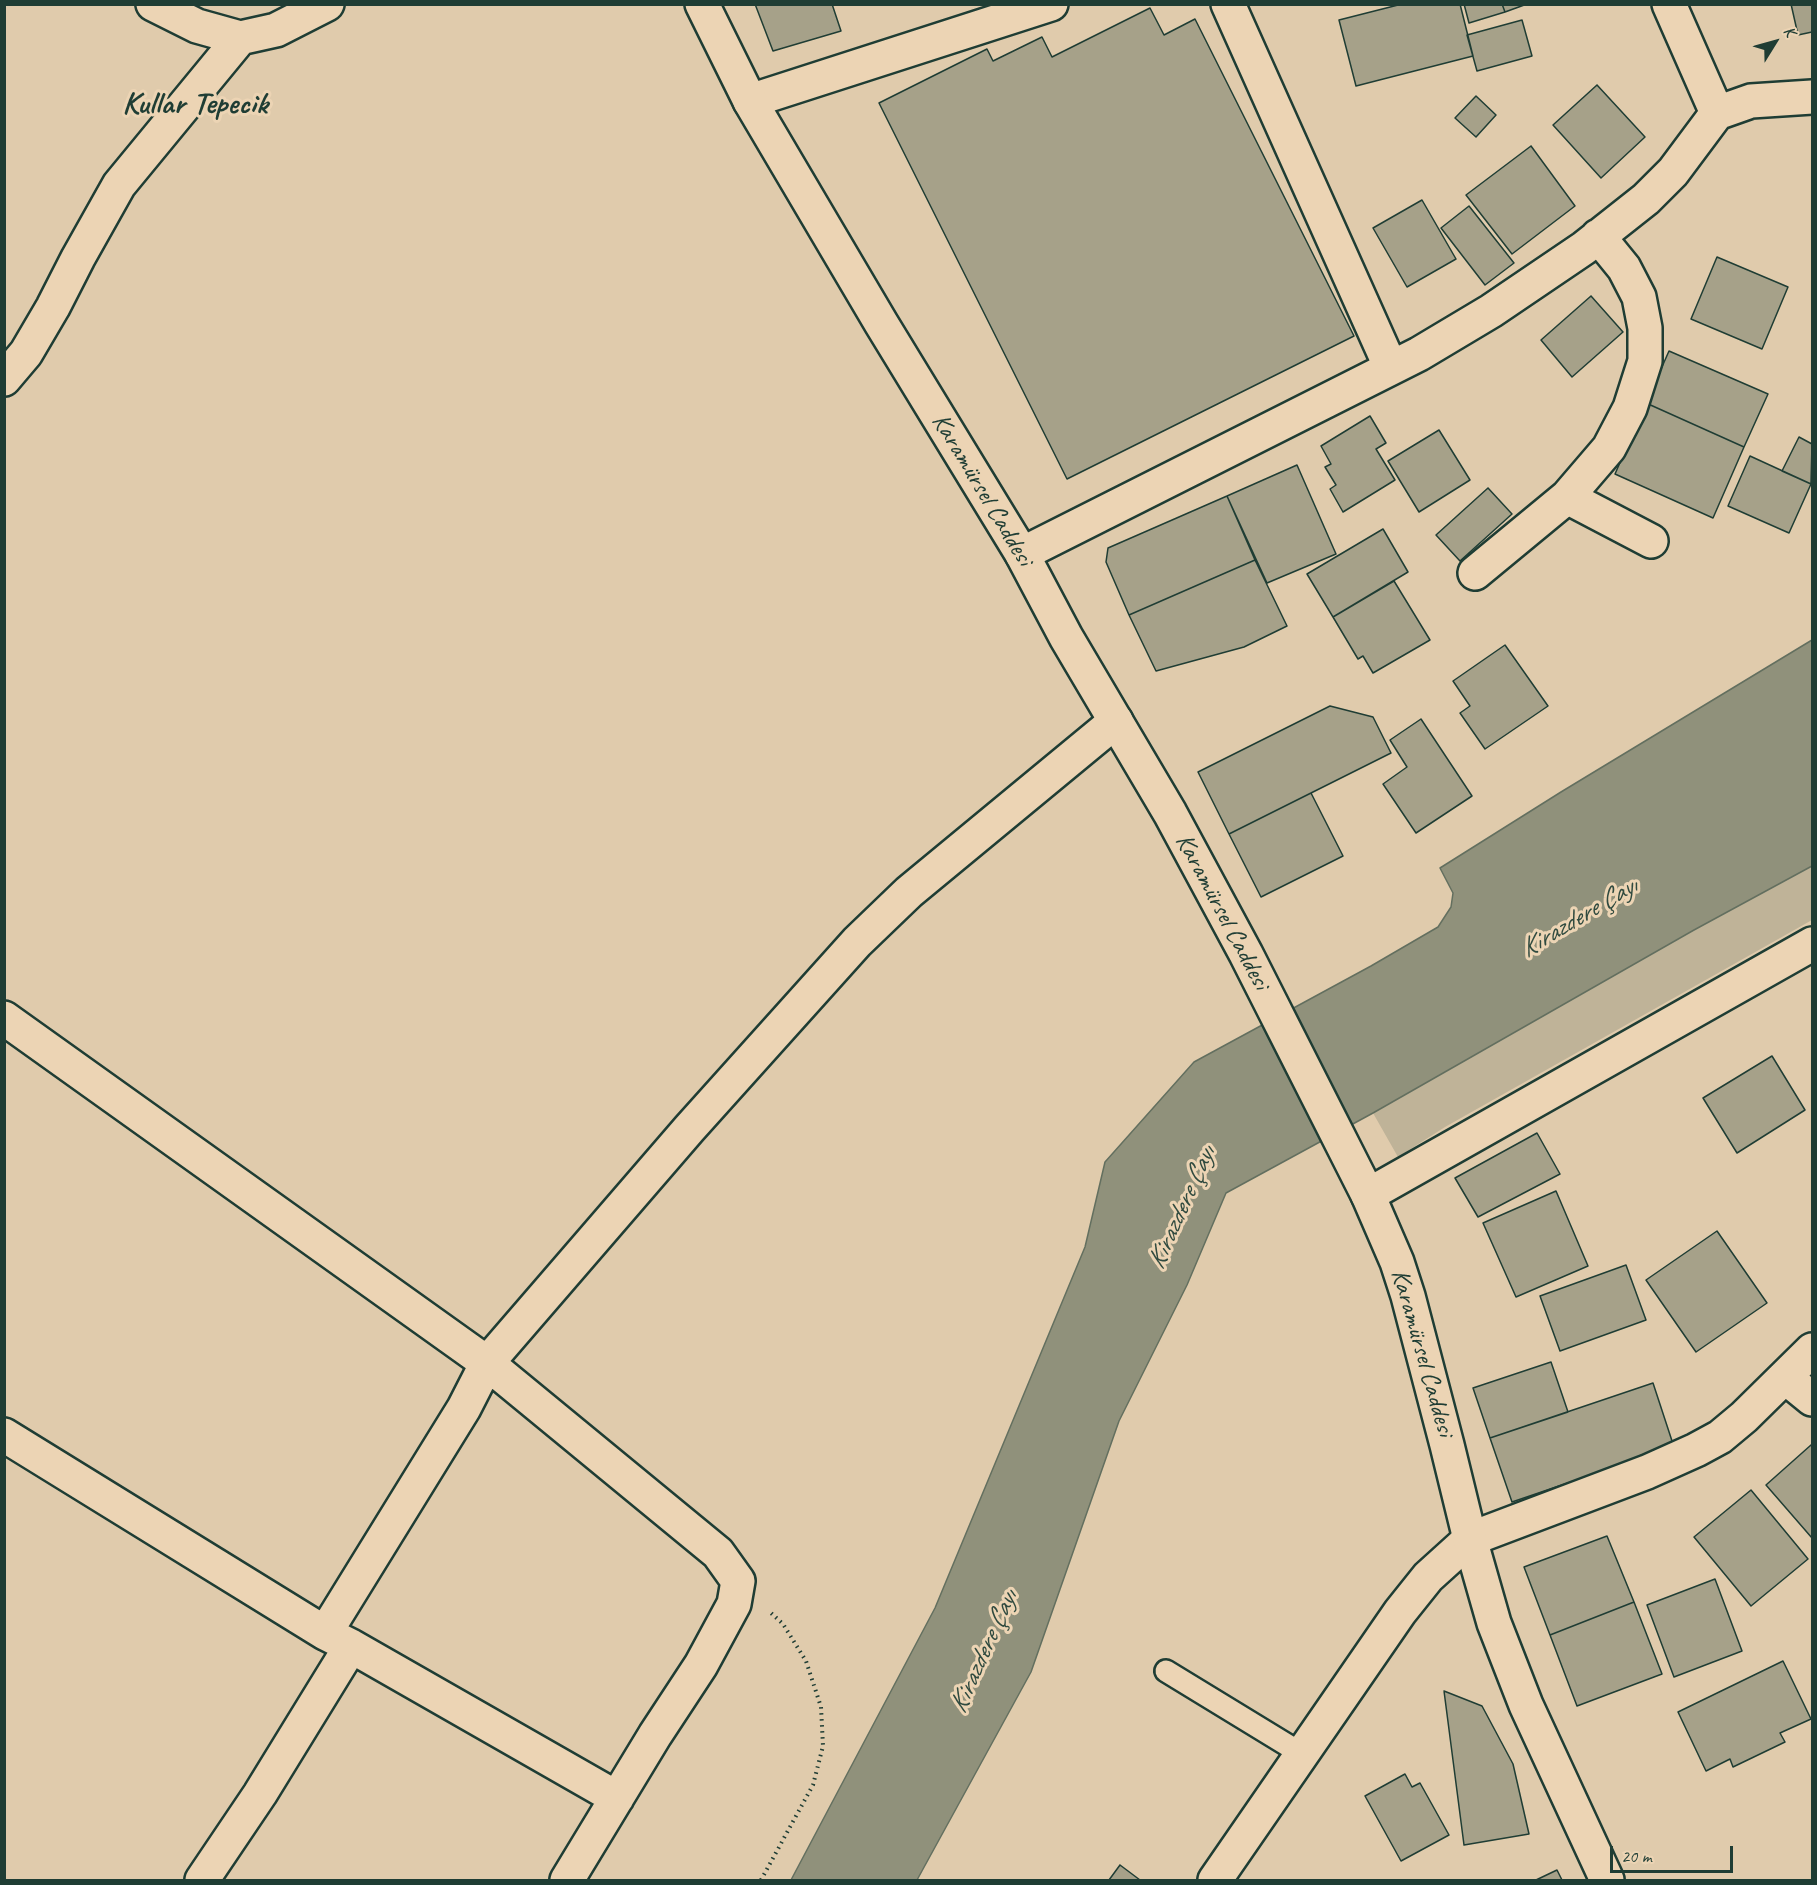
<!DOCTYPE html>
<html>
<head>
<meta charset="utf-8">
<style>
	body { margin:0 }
	#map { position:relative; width:1817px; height:1885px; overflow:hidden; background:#e0cbac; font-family:Caveat,sans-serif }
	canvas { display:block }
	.frame { position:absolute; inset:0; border:6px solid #1f3d34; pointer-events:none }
	.north { position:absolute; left:1745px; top:12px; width:60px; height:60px; -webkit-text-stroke:4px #ecd4b4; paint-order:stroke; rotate:53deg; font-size:16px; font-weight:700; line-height:24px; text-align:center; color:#1f3d34 }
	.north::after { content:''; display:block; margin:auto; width:21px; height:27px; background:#1f3d34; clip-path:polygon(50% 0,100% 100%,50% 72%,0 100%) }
	.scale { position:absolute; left:1610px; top:1846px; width:123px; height:27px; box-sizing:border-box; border:3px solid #1f3d34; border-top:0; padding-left:8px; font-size:18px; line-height:21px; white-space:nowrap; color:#1f3d34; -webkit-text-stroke:4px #ecd4b4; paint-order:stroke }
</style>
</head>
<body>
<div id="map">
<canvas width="1817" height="1885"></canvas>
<div class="frame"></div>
<div class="north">K</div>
<div class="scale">20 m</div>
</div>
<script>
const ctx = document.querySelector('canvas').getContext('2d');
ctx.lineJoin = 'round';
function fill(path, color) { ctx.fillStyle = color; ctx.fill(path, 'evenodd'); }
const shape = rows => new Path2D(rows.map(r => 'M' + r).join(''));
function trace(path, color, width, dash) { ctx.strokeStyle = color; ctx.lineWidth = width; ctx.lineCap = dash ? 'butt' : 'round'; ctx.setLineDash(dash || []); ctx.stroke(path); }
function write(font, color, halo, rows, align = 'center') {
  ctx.font = font + ' Caveat,sans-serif'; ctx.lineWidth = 6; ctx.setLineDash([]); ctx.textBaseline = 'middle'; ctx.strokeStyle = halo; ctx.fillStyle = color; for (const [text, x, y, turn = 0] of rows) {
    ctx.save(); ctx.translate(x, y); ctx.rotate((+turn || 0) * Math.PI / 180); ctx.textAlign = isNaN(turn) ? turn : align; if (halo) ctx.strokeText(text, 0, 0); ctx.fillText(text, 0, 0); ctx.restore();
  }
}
fill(shape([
	[1812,866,1812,920,1445,1127,1398,1157,1373,1113,1694,930]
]), '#bfb398');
const water = shape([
	[1812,640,1812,866,1694,930,1373,1113,1226,1193,1187,1285,1119,1421,1031,1672,917,1880,791,1880,935,1608,1085,1247,1105,1162,1194,1062,1371,966,1438,927,1451,907,1453,893,1440,868,1561,792,1812,640]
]);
fill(water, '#90917b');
trace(water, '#636f5f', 1.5);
const building = shape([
	[755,4,832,4,841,31,773,51,755,4],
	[1402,4,1460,4,1473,56,1356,86,1339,20,1402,4],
	[1464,4,1502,4,1505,12,1469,23,1464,4],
	[1502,4,1527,4,1505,12,1502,4],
	[1791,4,1812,4,1812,32,1798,35,1791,4],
	[1150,8,1164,35,1195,19,1354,336,1067,479,879,103,987,49,993,61,1042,37,1052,57,1150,8],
	[1522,20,1532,56,1477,71,1467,35,1522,20],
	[1597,85,1645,137,1601,178,1553,125,1597,85],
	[1476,96,1496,115,1476,137,1455,118,1476,96],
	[1531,146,1575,206,1512,254,1466,195,1531,146],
	[1422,200,1456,259,1407,287,1373,228,1422,200],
	[1469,206,1514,263,1485,285,1441,228,1469,206],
	[1717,257,1788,287,1762,349,1691,319,1717,257],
	[1591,296,1623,332,1572,377,1541,340,1591,296],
	[1669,351,1768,394,1744,447,1646,403,1669,351],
	[1646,403,1744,447,1713,518,1615,474,1646,403],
	[1370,416,1386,443,1376,449,1395,480,1343,512,1330,489,1336,485,1325,467,1331,464,1321,446,1370,416],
	[1439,430,1470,480,1419,512,1388,461,1439,430],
	[1799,437,1812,444,1811,484,1782,471,1799,437],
	[1750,456,1811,484,1789,533,1728,506,1750,456],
	[1297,465,1336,554,1267,583,1227,496,1297,465],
	[1488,488,1512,514,1460,561,1436,535,1488,488],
	[1227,496,1255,560,1129,615,1106,562,1108,548,1227,496],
	[1383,529,1408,572,1333,617,1307,574,1383,529],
	[1255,560,1287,626,1244,647,1156,671,1129,615,1255,560],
	[1394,581,1430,640,1373,673,1363,656,1358,659,1333,617,1394,581],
	[1505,645,1548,706,1485,749,1460,713,1470,706,1453,681,1505,645],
	[1330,706,1373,717,1391,753,1229,834,1198,772,1330,706],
	[1421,719,1472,796,1416,833,1383,784,1407,767,1390,740,1421,719],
	[1311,793,1343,856,1261,897,1229,834,1311,793],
	[1772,1056,1805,1110,1737,1153,1703,1098,1772,1056],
	[1537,1133,1560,1174,1478,1217,1455,1178,1537,1133],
	[1556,1191,1588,1266,1516,1297,1483,1223,1556,1191],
	[1717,1231,1767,1303,1696,1352,1646,1280,1717,1231],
	[1626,1265,1646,1320,1560,1351,1540,1296,1626,1265],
	[1551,1362,1568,1412,1490,1438,1473,1388,1551,1362],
	[1653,1383,1674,1447,1512,1502,1490,1438,1653,1383],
	[1811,1445,1812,1447,1812,1538,1766,1485,1811,1445],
	[1751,1490,1808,1559,1751,1606,1694,1537,1751,1490],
	[1607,1536,1634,1602,1550,1635,1524,1567,1607,1536],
	[1715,1579,1742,1651,1674,1677,1647,1605,1715,1579],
	[1634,1602,1662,1674,1577,1706,1550,1635,1634,1602],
	[1783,1661,1811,1719,1780,1733,1785,1742,1733,1767,1730,1759,1706,1771,1678,1712,1783,1661],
	[1444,1691,1482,1706,1513,1764,1529,1834,1464,1845,1444,1691],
	[1405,1774,1412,1787,1420,1783,1449,1835,1401,1861,1365,1796,1405,1774],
	[1120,1865,1140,1880,1109,1880,1120,1865],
	[1557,1870,1562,1880,1536,1880,1557,1870]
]);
fill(building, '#a6a189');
trace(building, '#1f3d34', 1.5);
const service = shape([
	[1166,1671,1302,1754]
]);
const minor = shape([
	[153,4,197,26,240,38,276,30,327,4],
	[1228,4,1391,368],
	[750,101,1051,4],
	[1717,113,1751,101,1812,97],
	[1598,236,1624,268,1639,297,1645,328,1645,361,1630,408,1609,448,1567,497,1651,541],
	[4,379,26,353,53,307,78,258,119,185,240,38],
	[1022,554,1419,354,1491,311,1584,248,1646,199,1673,172,1717,113,1669,4],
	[1475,573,1567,497],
	[4,1018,487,1363,718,1553,738,1581,734,1604,701,1665,655,1735,567,1880],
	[1368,1195,1812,944],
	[1785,1377,1812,1399],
	[4,1435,325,1633],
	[351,1646,617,1798],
	[202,1880,260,1794,351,1646,325,1633,464,1408,487,1363,689,1129,857,942,909,892,1116,721],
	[1215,1880,1400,1612,1428,1577,1470,1539,1647,1472,1696,1450,1720,1437,1744,1417,1812,1350]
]);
const secondary = shape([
	[702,4,750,101,881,323,1022,554,1066,637,1170,813,1246,954,1368,1195,1397,1262,1408,1296,1447,1445,1470,1539,1494,1623,1526,1705,1607,1880]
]);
trace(service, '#1f3d34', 26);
trace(minor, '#1f3d34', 38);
trace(secondary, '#1f3d34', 38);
trace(shape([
	[761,1880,813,1785,823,1746,821,1707,806,1661,783,1624,771,1613]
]), '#1f3d34', 4, [1.5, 4.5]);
trace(service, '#ecd4b4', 21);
trace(minor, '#ecd4b4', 33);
trace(secondary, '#ecd4b4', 33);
write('26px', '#1f3d34', '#ecd4b4', [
	["Karamürsel Caddesi",982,490,59],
	["Karamürsel Caddesi",1222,912,62],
	["Karamürsel Caddesi",1422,1353,74]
]);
write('italic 27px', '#304a3f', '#ecd4b4', [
	["Kirazdere Çayı",1579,918,-31],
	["Kirazdere Çayı",1182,1208,-66],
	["Kirazdere Çayı",984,1652,-66]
]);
write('bold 32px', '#1f3d34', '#ecd4b4', [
	["Kullar Tepecik",195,105]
]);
</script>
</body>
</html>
